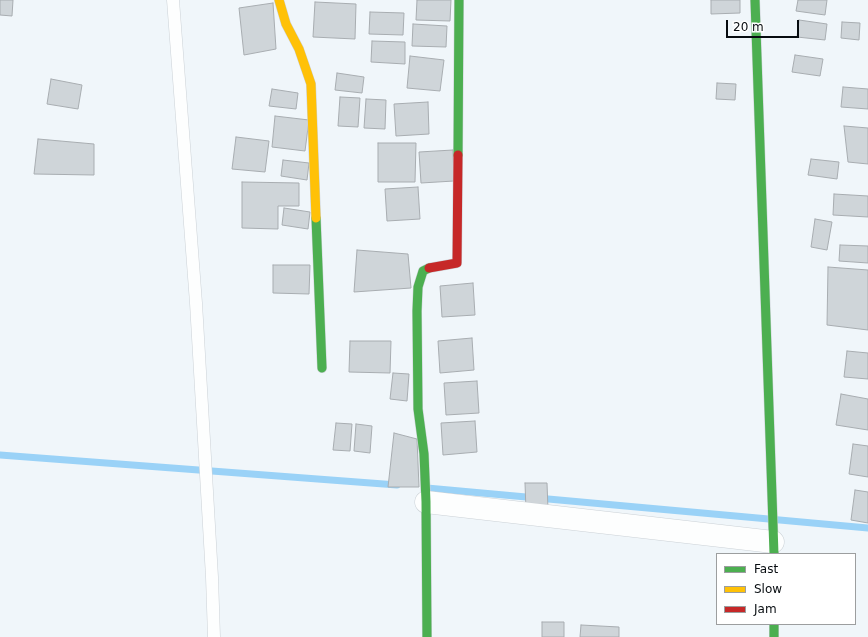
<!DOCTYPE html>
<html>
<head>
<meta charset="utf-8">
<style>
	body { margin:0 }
	#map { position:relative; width:868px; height:637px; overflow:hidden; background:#f0f6fa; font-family:"DejaVu Sans",sans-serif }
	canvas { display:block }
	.legend { position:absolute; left:716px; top:553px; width:140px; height:72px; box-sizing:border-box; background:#fff; border:1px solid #9c9e9f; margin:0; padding:5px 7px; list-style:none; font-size:12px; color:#070c10 }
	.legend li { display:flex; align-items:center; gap:8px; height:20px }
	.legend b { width:20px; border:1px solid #9c9e9f }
	.scale { position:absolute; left:726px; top:20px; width:73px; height:18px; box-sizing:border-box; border:2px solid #070c10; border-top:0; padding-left:5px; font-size:12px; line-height:14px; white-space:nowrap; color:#070c10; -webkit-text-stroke:3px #fff; paint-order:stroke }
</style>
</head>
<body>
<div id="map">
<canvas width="868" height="637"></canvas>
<ul class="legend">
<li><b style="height:5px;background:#4caf50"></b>Fast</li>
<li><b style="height:5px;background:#ffc107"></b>Slow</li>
<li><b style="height:5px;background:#c62828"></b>Jam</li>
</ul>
<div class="scale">20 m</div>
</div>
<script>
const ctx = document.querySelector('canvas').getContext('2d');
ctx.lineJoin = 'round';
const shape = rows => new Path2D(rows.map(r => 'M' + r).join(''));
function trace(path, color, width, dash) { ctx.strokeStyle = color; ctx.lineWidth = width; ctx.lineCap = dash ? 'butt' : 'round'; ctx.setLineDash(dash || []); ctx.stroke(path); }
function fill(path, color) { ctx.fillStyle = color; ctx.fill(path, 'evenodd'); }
trace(shape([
	[0,455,397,485],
	[427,488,868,528]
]), '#9ad2f7', 7);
const building = shape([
	[0,0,13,0,12,16,0,15,0,0],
	[417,0,451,0,450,21,416,20,417,0],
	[711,0,740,0,740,13,711,14,711,0],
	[798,0,827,0,825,15,796,11,798,0],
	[315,2,356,4,355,39,313,37,315,2],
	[273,3,276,49,244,55,239,8,273,3],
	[370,12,404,13,403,35,369,34,370,12],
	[799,20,827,24,825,40,797,37,799,20],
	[842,22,860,23,859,40,841,38,842,22],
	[413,24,447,26,446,47,412,46,413,24],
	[372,41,405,42,405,64,371,62,372,41],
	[795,55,823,59,820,76,792,72,795,55],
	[410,56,444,60,440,91,407,88,410,56],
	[337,73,364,77,362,93,335,90,337,73],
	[51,79,82,85,78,109,47,104,51,79],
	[717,83,736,84,735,100,716,99,717,83],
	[843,87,868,89,868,109,841,107,843,87],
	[272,89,298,93,296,109,269,106,272,89],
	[340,97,360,98,358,127,338,126,340,97],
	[366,99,386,100,385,129,364,128,366,99],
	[428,102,429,134,396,136,394,104,428,102],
	[275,116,309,120,305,151,272,147,275,116],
	[844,126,868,128,868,164,848,162,844,126],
	[236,137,269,141,265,172,232,169,236,137],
	[38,139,94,144,94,175,34,174,38,139],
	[378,143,416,143,415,182,378,182,378,143],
	[453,150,454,181,421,183,419,152,453,150],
	[811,159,839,162,837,179,808,175,811,159],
	[283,160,309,163,307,180,281,176,283,160],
	[242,182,299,183,299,206,278,206,278,229,242,228,242,182],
	[418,187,420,219,387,221,385,189,418,187],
	[834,194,868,196,868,217,833,215,834,194],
	[284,208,310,212,308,229,282,225,284,208],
	[815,219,832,222,827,250,811,247,815,219],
	[840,245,868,246,868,263,839,261,840,245],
	[357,250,408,254,411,288,354,292,357,250],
	[273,265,310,265,309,294,273,293,273,265],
	[828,267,868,270,868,330,827,325,828,267],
	[473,283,475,315,442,317,440,286,473,283],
	[472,338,474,370,440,373,438,341,472,338],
	[350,341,391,341,390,373,349,372,350,341],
	[847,351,868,353,868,379,844,377,847,351],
	[393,373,409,374,407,401,390,399,393,373],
	[477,381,479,413,446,415,444,383,477,381],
	[841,394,868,399,868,430,836,425,841,394],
	[475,421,477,452,443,455,441,423,475,421],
	[336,423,352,424,350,451,333,450,336,423],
	[356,424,372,426,370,453,354,451,356,424],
	[394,433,417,439,419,487,388,487,394,433],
	[853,444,868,446,868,477,849,474,853,444],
	[525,483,547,483,548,510,526,511,525,483],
	[855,490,868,492,868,523,851,520,855,490],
	[542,622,564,622,564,637,542,637,542,622],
	[581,625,619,627,619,637,580,637,581,625]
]);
fill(building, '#cfd5d9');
trace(building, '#a8adb1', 1);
const lane = shape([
	[173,0,196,303,212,577,214,637]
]);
const street = shape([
	[426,502,773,542]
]);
const fast = shape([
	[755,0,774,554],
	[458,155,459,0],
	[316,218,322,368],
	[774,624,774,637],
	[427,637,426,502,424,454,418,409,417,311,418,287,423,271,429,268]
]);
const slow = shape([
	[279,0,286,24,299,49,311,84,316,218]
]);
const jam = shape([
	[429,268,457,263,458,155]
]);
trace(lane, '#cbd1d6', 13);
trace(street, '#cbd1d6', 23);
trace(fast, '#cbd1d6', 10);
trace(slow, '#cbd1d6', 10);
trace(jam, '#cbd1d6', 10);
trace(lane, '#fdfefe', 12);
trace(street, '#fdfefe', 22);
trace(fast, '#4caf50', 9);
trace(slow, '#ffc107', 9);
trace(jam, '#c62828', 9);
</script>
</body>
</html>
